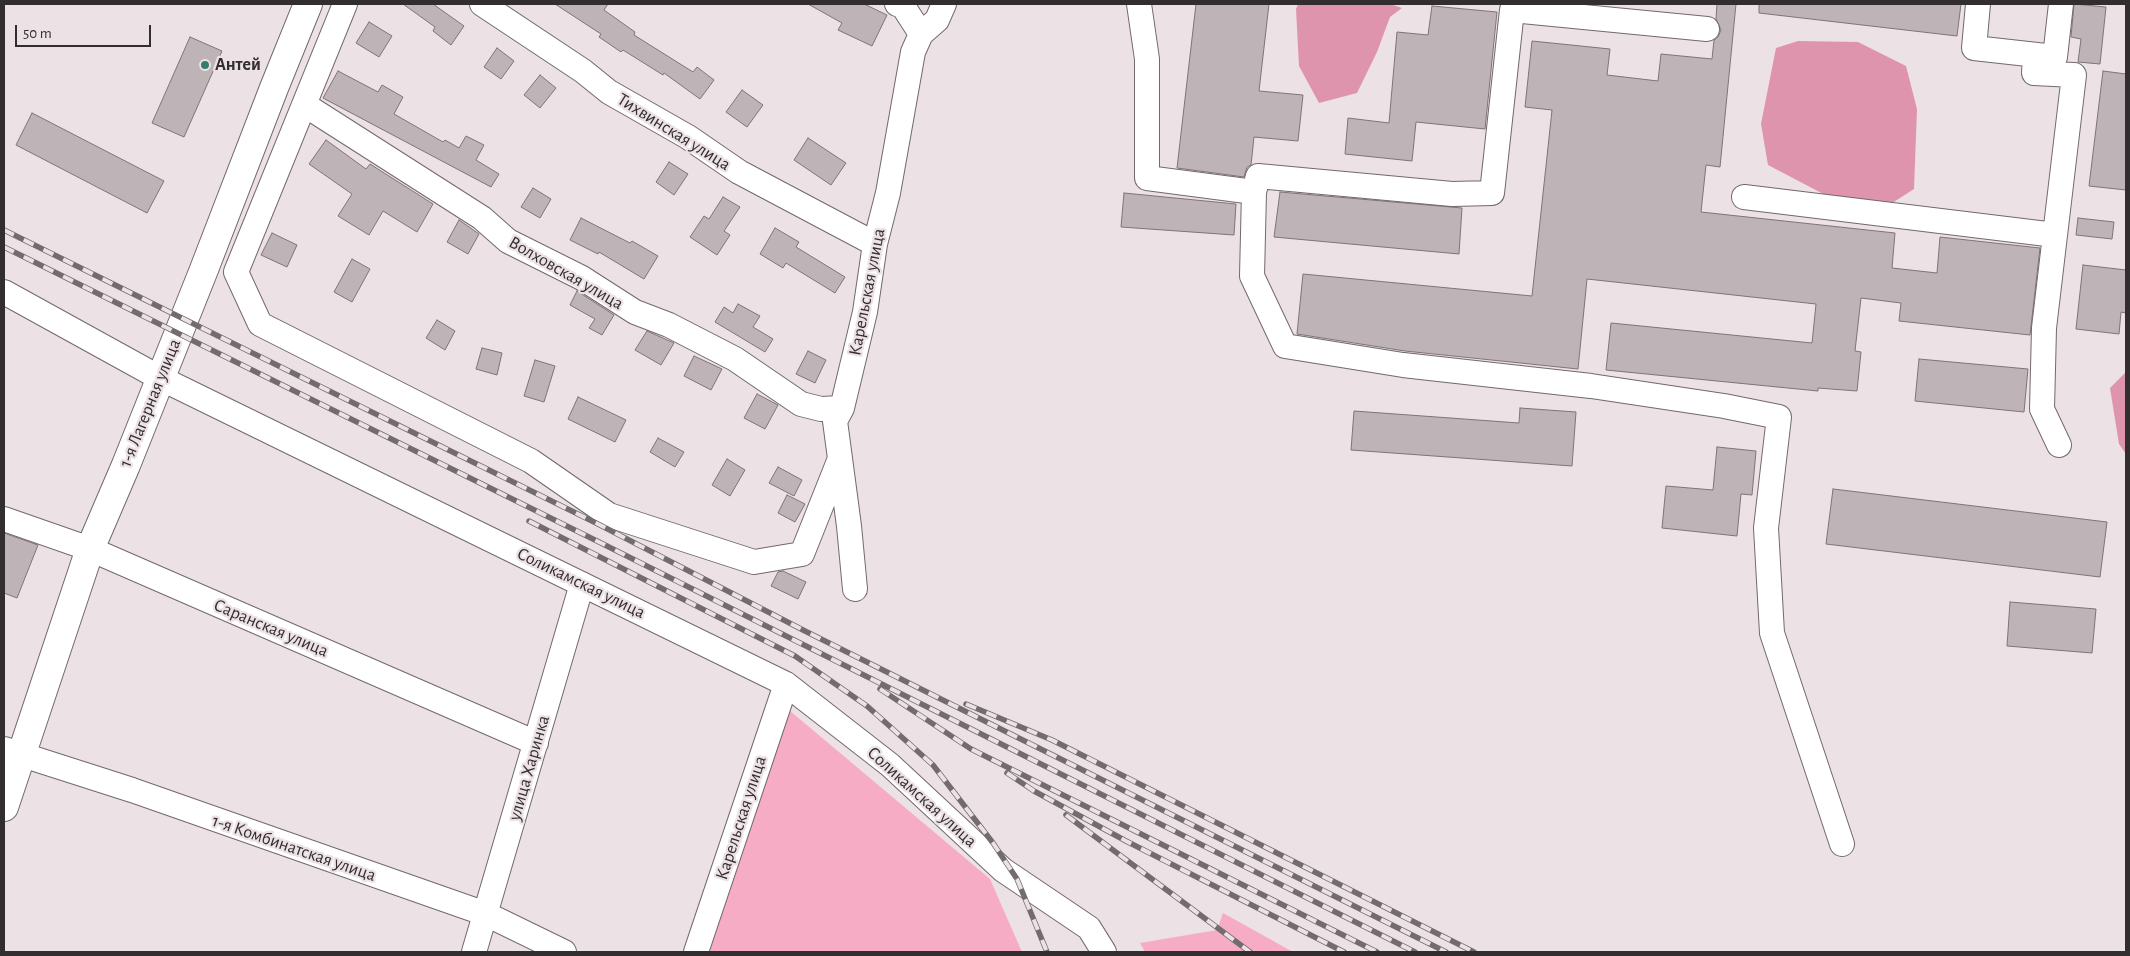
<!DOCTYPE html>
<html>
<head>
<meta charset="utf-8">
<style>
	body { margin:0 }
	#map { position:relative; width:2130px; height:956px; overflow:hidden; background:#ece1e4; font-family:"Alegreya Sans",sans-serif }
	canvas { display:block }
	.frame { position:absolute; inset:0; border:5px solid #322e2f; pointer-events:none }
	.scale { position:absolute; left:15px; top:25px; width:136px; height:22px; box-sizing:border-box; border:2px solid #322e2f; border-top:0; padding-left:6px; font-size:15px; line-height:18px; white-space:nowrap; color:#322e2f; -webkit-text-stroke:4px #ece1e4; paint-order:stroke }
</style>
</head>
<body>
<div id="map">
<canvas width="2130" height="956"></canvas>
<div class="frame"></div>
<div class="scale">50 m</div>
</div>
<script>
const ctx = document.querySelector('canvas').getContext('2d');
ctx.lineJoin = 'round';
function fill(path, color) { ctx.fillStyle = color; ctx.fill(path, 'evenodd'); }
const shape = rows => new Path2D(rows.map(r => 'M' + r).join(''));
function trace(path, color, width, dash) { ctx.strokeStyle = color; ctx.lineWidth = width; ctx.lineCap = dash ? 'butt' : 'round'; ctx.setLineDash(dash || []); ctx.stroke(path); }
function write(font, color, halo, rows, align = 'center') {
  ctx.font = font + ' "Alegreya Sans",sans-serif'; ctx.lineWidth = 4.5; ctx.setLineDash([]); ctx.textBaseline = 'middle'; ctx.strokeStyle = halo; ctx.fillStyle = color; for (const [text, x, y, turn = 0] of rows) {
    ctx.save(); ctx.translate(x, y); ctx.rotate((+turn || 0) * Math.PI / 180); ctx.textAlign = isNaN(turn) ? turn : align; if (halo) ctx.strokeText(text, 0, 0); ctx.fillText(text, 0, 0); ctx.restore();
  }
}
fill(shape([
	[783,705,990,879,1022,952,702,952],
	[1223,913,1293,952,1145,952,1140,943,1217,930]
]), '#f7acc5');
fill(shape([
	[1298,4,1390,4,1402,8,1390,17,1377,52,1357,93,1319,103,1299,66,1296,9],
	[1798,41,1858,42,1906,66,1917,109,1914,189,1889,205,1831,198,1768,165,1761,124,1776,48],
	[2126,372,2126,454,2119,444,2110,388]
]), '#df94ae');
const building = shape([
	[403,4,433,4,464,26,451,45,433,31,435,27,403,4],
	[555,4,608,4,604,10,635,32,634,35,693,72,697,67,714,80,700,99,664,73,663,75,623,50,621,52,599,37,601,34,555,4],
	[808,4,864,4,887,15,872,46,838,30,842,23,808,4],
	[1196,4,1269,4,1259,91,1303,95,1298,141,1254,137,1251,165,1247,167,1244,177,1177,168,1196,4],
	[1717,4,1736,4,1720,167,1706,165,1701,212,1895,233,1892,268,1937,273,1940,237,2040,248,2030,335,1899,321,1901,303,1861,298,1855,351,1861,352,1857,391,1818,388,1818,391,1606,370,1611,323,1812,343,1816,304,1587,279,1578,369,1405,351,1297,334,1303,274,1532,296,1552,110,1525,107,1532,41,1610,49,1607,75,1658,81,1661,54,1712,59,1714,40,1718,37,1721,30,1716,19,1717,4],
	[1759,4,1961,4,1957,36,1759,13,1759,4],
	[2074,4,2106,7,2100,64,2078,62,2081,39,2071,37,2074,4],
	[1432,6,1497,12,1485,129,1416,122,1412,161,1345,154,1348,118,1389,123,1397,32,1428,35,1432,6],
	[369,22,392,36,379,57,356,43,369,22],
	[190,37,222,51,184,137,152,123,190,37],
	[497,48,514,61,501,79,484,67,497,48],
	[338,71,378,92,382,85,403,97,394,114,443,142,445,140,459,148,466,136,484,145,476,160,499,174,491,187,323,98,338,71],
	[2103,71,2126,74,2126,190,2089,186,2103,71],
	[540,75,556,88,540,108,524,95,540,75],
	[742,90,763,105,747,127,726,112,742,90],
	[32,113,164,181,147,213,16,145,32,113],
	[808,138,846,163,831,185,794,160,808,138],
	[326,140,366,169,370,164,433,204,417,232,383,211,369,235,338,216,352,194,309,164,326,140],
	[669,162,688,174,674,195,656,182,669,162],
	[533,188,551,199,540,218,521,207,533,188],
	[1280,192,1462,208,1459,254,1274,237,1280,192],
	[1124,193,1236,204,1234,235,1121,227,1124,193],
	[723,197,740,207,724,231,730,235,717,255,690,237,704,216,709,219,723,197],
	[581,218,630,243,632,241,658,256,644,279,599,252,598,254,570,240,581,218],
	[2078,218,2114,222,2112,239,2076,235,2078,218],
	[459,220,479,234,468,254,447,242,459,220],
	[775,228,799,242,796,247,845,277,835,293,786,263,783,268,760,254,775,228],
	[272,233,297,245,287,267,261,255,272,233],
	[352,259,370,269,352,302,334,292,352,259],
	[2083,265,2126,270,2126,313,2121,312,2119,334,2076,329,2083,265],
	[577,291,614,315,602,335,589,328,595,319,570,305,577,291],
	[738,304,760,316,753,327,773,339,765,352,715,322,724,307,733,313,738,304],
	[437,320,455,331,445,350,426,338,437,320],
	[647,331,674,343,661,365,635,350,647,331],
	[482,348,502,353,497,375,476,369,482,348],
	[808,351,826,360,815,383,796,374,808,351],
	[694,356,722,369,711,390,684,376,694,356],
	[1919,359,2028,369,2024,412,1915,401,1919,359],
	[535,360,555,366,544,402,524,396,535,360],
	[757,394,778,405,765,429,744,418,757,394],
	[578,397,626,420,615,442,568,419,578,397],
	[1520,408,1576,412,1572,466,1351,450,1354,411,1519,423,1520,408],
	[658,438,684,452,675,467,650,452,658,438],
	[1717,447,1756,451,1752,495,1741,494,1737,536,1662,528,1666,486,1713,490,1717,447],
	[727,459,745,470,730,496,712,485,727,459],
	[778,467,802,480,794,496,769,483,778,467],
	[1833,489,2107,522,2100,577,1826,544,1833,489],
	[787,495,805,504,795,522,778,513,787,495],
	[4,533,38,545,17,598,4,593,4,533],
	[783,571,806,582,798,599,771,586,778,572,783,571],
	[2010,602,2096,609,2092,653,2007,646,2010,602]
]);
fill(building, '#beb3b6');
trace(building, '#7e7477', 1);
const minor = shape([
	[345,4,236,272,260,324,531,461,609,515,754,562,802,554,839,461],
	[482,4,583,71,609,92,688,137,739,172,875,244],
	[897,4,903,6,921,34],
	[1139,4,1147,59,1147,178,1254,192,1252,276,1285,346,1403,365,1591,386,1724,406,1779,417,1766,528,1772,633,1842,844],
	[1978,4,1974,48,2055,57,2061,4],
	[2035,55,2034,73,2074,75,2044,328,2042,409,2059,445],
	[305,105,482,218,508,241,582,278,635,312,669,325,735,359,801,404,821,409,842,408],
	[1254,192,1258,176,1452,194,1492,193,1512,10,1707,29],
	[1744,197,2055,235],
	[4,292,160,378,786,684,890,765,1003,870,1089,928,1104,952],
	[4,519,90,549,536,743],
	[855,589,849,526,835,421,842,408,865,312,875,244,888,193,913,52,921,34,937,20,944,4],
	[4,749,132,790,486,914,564,952],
	[474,952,582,584],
	[696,952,786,684]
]);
const major = shape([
	[4,807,90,549,126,465,203,272,274,88,308,4]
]);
trace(minor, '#72696b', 26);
trace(major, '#72696b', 30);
trace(minor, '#fff', 24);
trace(major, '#fff', 28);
const rail = shape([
	[4,230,596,523,803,630,1446,952],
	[4,247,601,543,1415,952],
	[529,521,795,656,867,706,933,765,993,843,1017,879,1047,952],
	[880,689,971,749,1377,952],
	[966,704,1052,740,1474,952],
	[1007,773,1034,791,1126,841,1344,952],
	[1066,815,1250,952]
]);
trace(rail, '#736c6e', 5.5);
trace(rail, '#ece1e4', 4, [11]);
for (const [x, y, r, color] of [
	[205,65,5,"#397c6d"]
]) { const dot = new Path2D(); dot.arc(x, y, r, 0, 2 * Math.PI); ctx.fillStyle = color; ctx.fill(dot); trace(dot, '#ece1e4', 2); }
write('bold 18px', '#322e2f', '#ece1e4', [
	["Антей",215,65]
], 'left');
write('18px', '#322e2f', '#ece1e4', [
	["Тихвинская улица",674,132,32],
	["Волховская улица",566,273,30],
	["Карельская улица",867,292,-79],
	["1-я Лагерная улица",150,403,-68],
	["Соликамская улица",581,583,26],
	["Саранская улица",271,628,23],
	["улица Харинка",529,768,-74],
	["Соликамская улица",922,797,42],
	["Карельская улица",741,818,-72],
	["1-я Комбинатская улица",294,848,19]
]);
</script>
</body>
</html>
